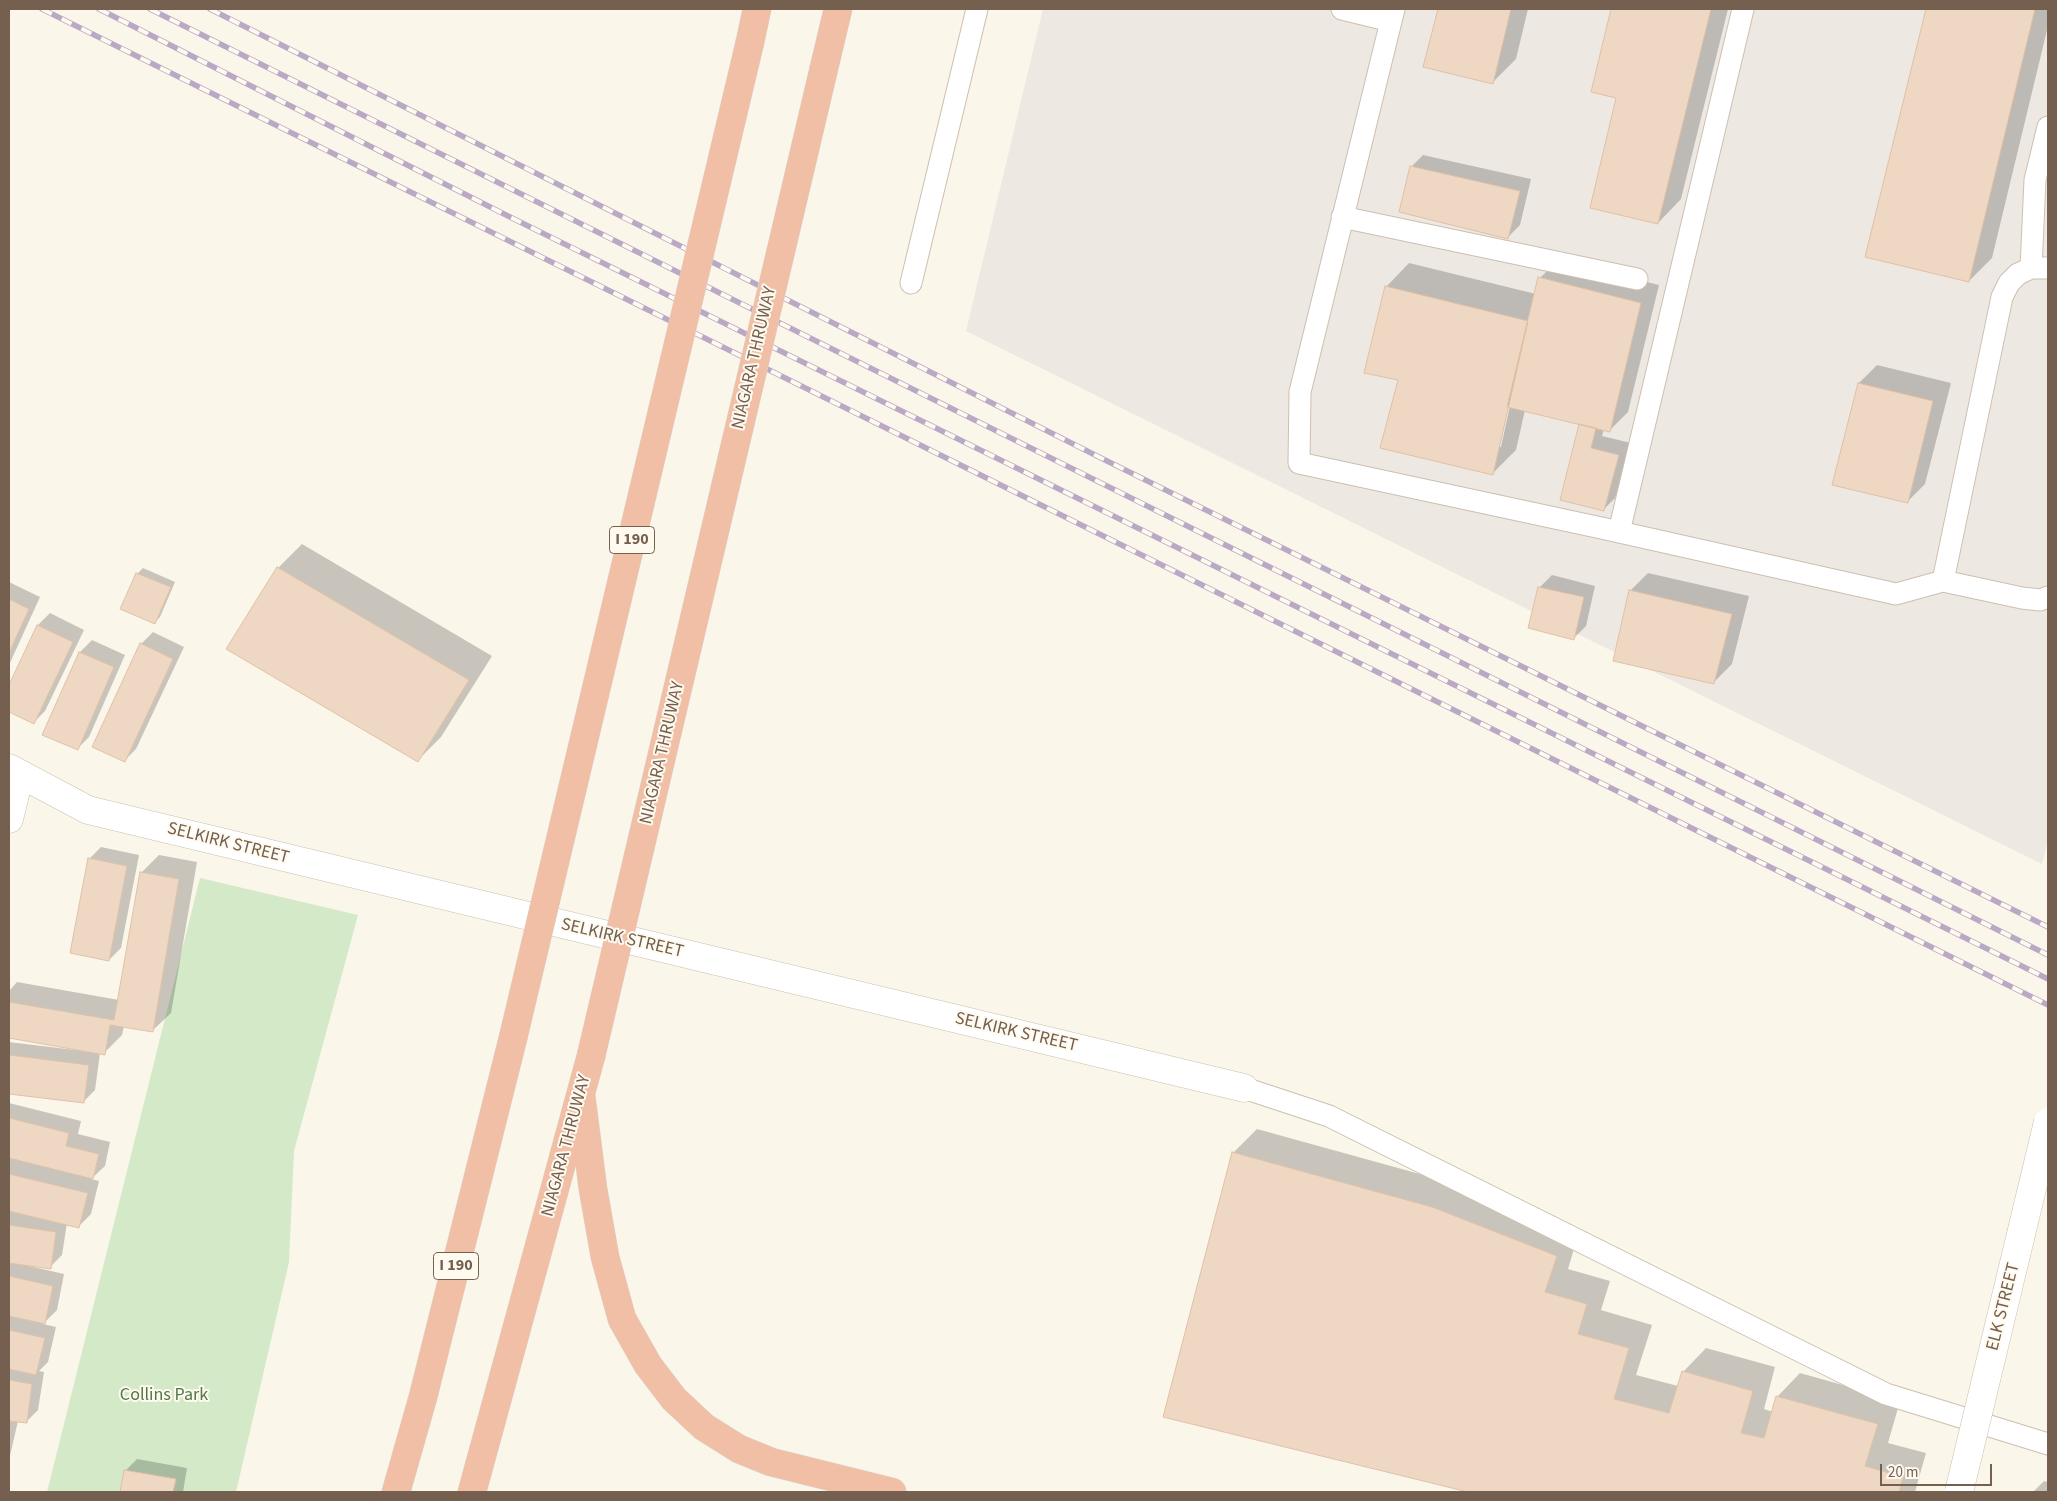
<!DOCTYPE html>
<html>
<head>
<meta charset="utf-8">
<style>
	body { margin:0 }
	#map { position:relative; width:2057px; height:1501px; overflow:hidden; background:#fbf6ea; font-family:"Source Sans 3",sans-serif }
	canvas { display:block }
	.frame { position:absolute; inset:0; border:10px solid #755f4e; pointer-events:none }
	.scale { position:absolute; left:1880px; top:1464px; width:112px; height:22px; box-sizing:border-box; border:2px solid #755f4e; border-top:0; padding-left:6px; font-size:15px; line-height:18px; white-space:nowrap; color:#755f4e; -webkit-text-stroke:4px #fefaf0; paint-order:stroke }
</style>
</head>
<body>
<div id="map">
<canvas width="2057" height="1501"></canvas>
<div class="frame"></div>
<div class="scale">20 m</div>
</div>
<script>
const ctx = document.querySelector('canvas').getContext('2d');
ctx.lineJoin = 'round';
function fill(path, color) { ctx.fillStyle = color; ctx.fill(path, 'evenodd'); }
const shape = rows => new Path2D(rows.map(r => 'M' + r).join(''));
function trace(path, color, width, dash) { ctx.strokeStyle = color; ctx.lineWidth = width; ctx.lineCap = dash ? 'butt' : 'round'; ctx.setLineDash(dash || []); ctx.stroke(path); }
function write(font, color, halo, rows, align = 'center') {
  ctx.font = font + ' "Source Sans 3",sans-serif'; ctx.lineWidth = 4; ctx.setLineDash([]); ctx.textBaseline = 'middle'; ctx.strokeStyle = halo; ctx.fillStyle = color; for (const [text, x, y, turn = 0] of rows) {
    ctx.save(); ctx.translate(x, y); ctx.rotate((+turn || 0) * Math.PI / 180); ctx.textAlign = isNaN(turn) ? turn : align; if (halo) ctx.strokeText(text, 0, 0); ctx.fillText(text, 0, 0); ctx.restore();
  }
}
fill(shape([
	[1043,9,2048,9,2048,840,2042,864,966,331]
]), '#ede8e2');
fill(shape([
	[200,878,358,915,294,1151,289,1262,236,1492,47,1492]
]), '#d3e9c8');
fill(shape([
	[1439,9,1528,9,1516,59,1493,82,1425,66],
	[1613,9,1728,9,1681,199,1658,223,1618,97,1593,91],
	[1927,9,2048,9,2048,26,1992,258,1969,281,1866,256],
	[1423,155,1531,179,1520,225,1508,237,1411,167],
	[1558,260,1659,285,1628,412,1610,430,1604,429,1602,436,1631,443,1615,498,1603,510,1581,423,1525,410,1516,450,1493,473,1399,379,1386,287,1409,263,1536,294,1540,278],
	[1507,406,1510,406,1501,447,1498,447],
	[1877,365,1951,383,1925,484,1907,502,1859,383],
	[302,544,492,656,441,737,418,760,278,568],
	[143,568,175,582,160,617,155,622,137,574],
	[1648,573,1749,596,1732,664,1714,682,1630,591],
	[1552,575,1595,586,1586,626,1574,638,1540,587],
	[9,582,40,597,9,665],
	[50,613,84,630,45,711,33,723,9,711,9,688,38,625],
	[153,632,184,647,136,749,124,761,141,644],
	[92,640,125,655,89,737,77,749,44,734,80,652],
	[101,847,139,855,121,948,109,960,89,859],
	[159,855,197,862,171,1013,152,1031,124,1026,122,1035,104,1053,100,1053,95,1090,83,1102,9,1092,9,1042,75,1050,75,1048,9,1036,9,991,17,982,119,1000,141,873],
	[9,1103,81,1121,78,1134,110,1142,105,1166,91,1179,99,1181,91,1214,79,1226,67,1223,62,1255,50,1267,30,1264,29,1266,64,1274,57,1310,43,1324,56,1327,48,1362,39,1371,44,1372,38,1410,26,1422,18,1421,9,1460],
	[1257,1129,1456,1184,1579,1232,1568,1269,1610,1281,1601,1310,1652,1325,1636,1375,1678,1386,1683,1372,1706,1348,1775,1367,1764,1409,1773,1412,1777,1397,1800,1373,1900,1401,1888,1443,1926,1453,1915,1492,1473,1492,1165,1416,1233,1153],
	[137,1459,187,1468,183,1492,122,1492,125,1471],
	[2044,1481,2048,1482,2048,1492,2033,1492]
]), '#0003');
const building = shape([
	[1438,9,1511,9,1493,84,1423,67,1438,9],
	[1611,9,1711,9,1658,224,1590,208,1616,98,1591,92,1611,9],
	[1926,9,2035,9,1969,282,1865,257,1926,9],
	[1410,166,1520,191,1508,239,1399,212,1410,166],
	[1538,277,1641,303,1610,432,1507,407,1538,277],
	[1385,286,1528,321,1493,475,1380,448,1398,380,1364,373,1385,286],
	[1858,383,1933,401,1908,503,1832,485,1858,383],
	[1579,424,1596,428,1591,448,1619,455,1604,511,1560,500,1579,424],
	[277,567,469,680,418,762,226,649,277,567],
	[136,573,171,587,155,624,120,609,136,573],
	[1538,587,1584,597,1574,640,1528,628,1538,587],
	[1629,590,1732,614,1714,684,1613,661,1629,590],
	[9,599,29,609,9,653,9,599],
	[37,625,73,642,34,724,9,712,9,685,37,625],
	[140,643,173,659,125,762,92,747,140,643],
	[79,652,114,667,78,750,42,735,79,652],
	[88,858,127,866,109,961,70,953,88,858],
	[140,872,179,879,153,1032,110,1025,105,1055,9,1038,9,1002,114,1020,140,872],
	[9,1055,89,1065,84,1103,9,1094,9,1055],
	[9,1118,69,1133,66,1146,99,1154,93,1179,9,1158,9,1118],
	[1232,1152,1432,1207,1557,1256,1545,1292,1587,1304,1578,1334,1629,1348,1614,1399,1669,1413,1682,1371,1753,1391,1741,1433,1764,1438,1776,1396,1878,1424,1865,1466,1903,1477,1899,1492,1468,1492,1163,1417,1232,1152],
	[9,1174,88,1193,79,1228,9,1211,9,1174],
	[9,1225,56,1232,51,1269,9,1263,9,1225],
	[9,1276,53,1286,45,1324,9,1316,9,1276],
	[9,1330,45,1338,36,1375,9,1369,9,1330],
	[9,1380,32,1384,27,1423,9,1421,9,1380],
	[124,1470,176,1479,173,1492,120,1492,124,1470]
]);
fill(building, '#efd8c3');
trace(building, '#e1c0a4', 1);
const lane = shape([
	[1342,9,1391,21],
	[1394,9,1300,392,1299,463,1606,529,1896,594,1943,581,2022,598,2040,600,2048,597],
	[1342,217,1637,279],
	[2031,268,2035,180,2048,127],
	[911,283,977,9],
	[1619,532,1743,9],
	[1943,581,2002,297,2009,283,2018,274,2031,268,2048,268],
	[1244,1088,1329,1116,1886,1394,2048,1444]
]);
const street = shape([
	[9,768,88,810,1244,1088],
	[9,819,20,774]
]);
const highway = shape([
	[750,42,757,9],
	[824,68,838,9],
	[581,1095,593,1189,605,1257,622,1319,648,1365,674,1399,704,1427,739,1449,771,1462,892,1492],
	[396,1492,423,1397,513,1038],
	[472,1492,591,1056]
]);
trace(lane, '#cdbfb0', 23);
trace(street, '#cdbfb0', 29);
trace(highway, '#dbd5d1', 29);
trace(lane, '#fff', 21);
trace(street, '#fff', 28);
trace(highway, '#f1bfa5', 28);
const rail = shape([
	[42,9,2048,1005],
	[99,9,510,217,2048,979],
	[150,9,2048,955],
	[210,9,1101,458,2048,927]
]);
trace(rail, '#baa8c5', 5.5);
trace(rail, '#fefaf0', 4, [11]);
const secondaryBridge = shape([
	[1959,1492,2048,1122]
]);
const highwayBridge = shape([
	[513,1038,750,42],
	[591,1056,824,68]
]);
trace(secondaryBridge, '#d0c0ad', 29, []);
trace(highwayBridge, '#dbd5d1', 29, []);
trace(secondaryBridge, '#fff', 28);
trace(highwayBridge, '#f1bfa5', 28);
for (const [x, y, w] of [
	[632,540,45],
	[456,1266,45]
]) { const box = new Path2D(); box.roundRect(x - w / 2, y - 13.5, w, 27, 4); ctx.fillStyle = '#fefaf0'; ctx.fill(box); trace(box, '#755f4e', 1); }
write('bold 16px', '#755f4e', null, [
	["I 190",632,540],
	["I 190",456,1266]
]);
write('18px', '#755f4e', '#fefaf0', [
	["NIAGARA THRUWAY",755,358,-77],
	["NIAGARA THRUWAY",663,753,-77],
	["SELKIRK STREET",228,844,14],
	["SELKIRK STREET",622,939,13],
	["SELKIRK STREET",1016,1033,13],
	["NIAGARA THRUWAY",567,1146,-75],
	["ELK STREET",2004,1307,-76]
]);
write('18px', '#527947', '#fefaf0', [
	["Collins Park",164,1396]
]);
</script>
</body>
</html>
